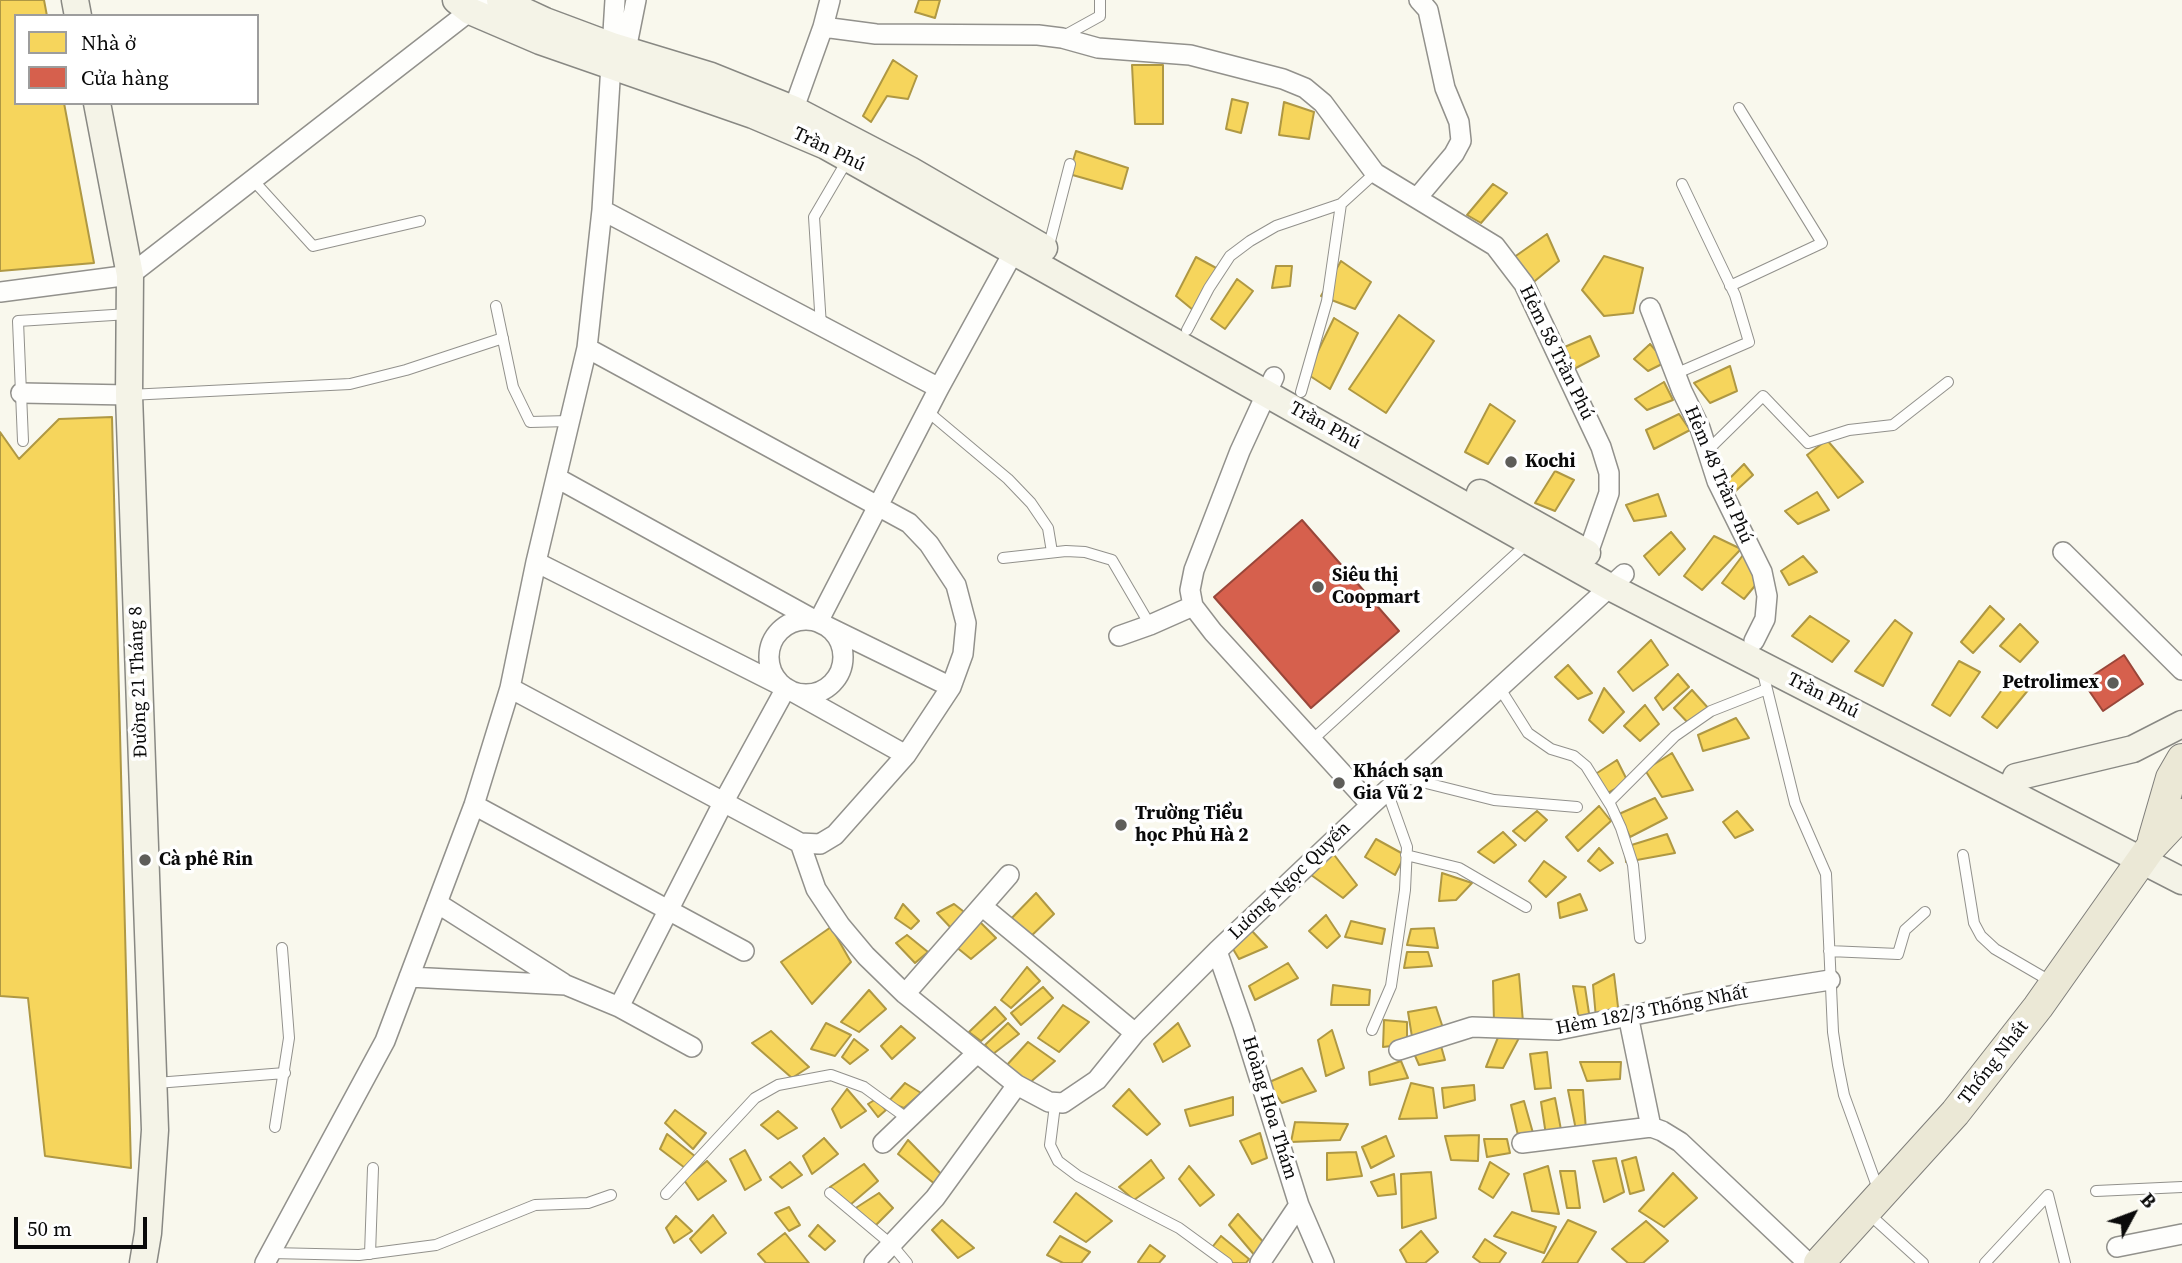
<!DOCTYPE html>
<html>
<head>
<meta charset="utf-8">
<style>
	body { margin:0 }
	#map { position:relative; width:2182px; height:1263px; overflow:hidden; background:#f9f8ed; font-family:"Source Serif 4",serif }
	canvas { display:block }
	.legend { position:absolute; left:14px; top:14px; width:245px; height:91px; box-sizing:border-box; background:#fff; border:2px solid #9d9d9d; margin:0; padding:9px 12px; list-style:none; font-size:21px; color:#0a0a0a }
	.legend li { display:flex; align-items:center; gap:14px; height:35px }
	.legend b { width:35px; border:2px solid #9d9d9d }
	.north { position:absolute; left:2098px; top:1179px; width:70px; height:70px; -webkit-text-stroke:5px #fff; paint-order:stroke; rotate:49deg; font-size:19px; font-weight:700; line-height:28px; text-align:center; color:#0a0a0a }
	.north::after { content:''; display:block; margin:auto; width:24px; height:32px; background:#0a0a0a; clip-path:polygon(50% 0,100% 100%,50% 72%,0 100%) }
	.scale { position:absolute; left:14px; top:1217px; width:133px; height:32px; box-sizing:border-box; border:4px solid #0a0a0a; border-top:0; padding-left:9px; font-size:21px; line-height:24px; white-space:nowrap; color:#0a0a0a; -webkit-text-stroke:5px #fff; paint-order:stroke }
</style>
</head>
<body>
<div id="map">
<canvas width="2182" height="1263"></canvas>
<ul class="legend">
<li><b style="height:19px;background:#f6d55c"></b>Nhà ở</li>
<li><b style="height:19px;background:#d6604d"></b>Cửa hàng</li>
</ul>
<div class="north">B</div>
<div class="scale">50 m</div>
</div>
<script>
const ctx = document.querySelector('canvas').getContext('2d');
ctx.lineJoin = 'round';
function fill(path, color) { ctx.fillStyle = color; ctx.fill(path, 'evenodd'); }
const shape = rows => new Path2D(rows.map(r => 'M' + r).join(''));
function trace(path, color, width, dash) { ctx.strokeStyle = color; ctx.lineWidth = width; ctx.lineCap = dash ? 'butt' : 'round'; ctx.setLineDash(dash || []); ctx.stroke(path); }
function write(font, color, halo, rows, align = 'center') {
  ctx.font = font + ' "Source Serif 4",serif'; ctx.lineWidth = 7; ctx.setLineDash([]); ctx.textBaseline = 'middle'; ctx.strokeStyle = halo; ctx.fillStyle = color; for (const [text, x, y, turn = 0] of rows) {
    ctx.save(); ctx.translate(x, y); ctx.rotate((+turn || 0) * Math.PI / 180); ctx.textAlign = isNaN(turn) ? turn : align; if (halo) ctx.strokeText(text, 0, 0); ctx.fillText(text, 0, 0); ctx.restore();
  }
}
const homes = shape([
	[0,0,44,0,47,16,16,16,16,103,64,103,94,263,0,271,0,0],
	[919,0,940,0,935,18,915,12,919,0],
	[893,60,917,76,908,99,887,96,871,122,863,116,893,60],
	[1132,65,1163,65,1163,124,1135,124,1132,65],
	[1232,99,1248,103,1241,133,1226,129,1232,99],
	[1284,102,1314,112,1309,139,1279,135,1284,102],
	[1076,151,1128,168,1122,189,1069,174,1076,151],
	[1493,184,1507,193,1481,223,1467,215,1493,184],
	[1547,234,1559,261,1530,285,1510,260,1547,234],
	[1604,256,1643,268,1633,313,1604,316,1582,290,1604,256],
	[1196,257,1218,269,1193,310,1176,296,1196,257],
	[1341,261,1371,282,1355,309,1321,296,1341,261],
	[1276,266,1292,266,1290,286,1272,288,1276,266],
	[1237,279,1253,291,1225,329,1211,319,1237,279],
	[1399,315,1434,341,1386,413,1349,389,1399,315],
	[1334,318,1358,333,1330,389,1307,374,1334,318],
	[1590,336,1599,356,1570,371,1560,349,1590,336],
	[1650,344,1666,362,1648,371,1634,359,1650,344],
	[1730,366,1737,391,1710,403,1694,383,1730,366],
	[1664,382,1673,400,1647,410,1635,399,1664,382],
	[1490,404,1515,421,1488,464,1465,452,1490,404],
	[1679,414,1690,430,1654,449,1646,430,1679,414],
	[112,417,131,1168,45,1156,28,998,0,996,0,432,19,459,59,419,112,417],
	[1827,440,1863,482,1838,498,1807,455,1827,440],
	[1744,464,1753,475,1728,498,1721,487,1744,464],
	[1555,471,1574,480,1555,511,1535,503,1555,471],
	[1817,492,1829,510,1798,524,1785,511,1817,492],
	[1658,494,1666,516,1634,521,1626,505,1658,494],
	[1671,532,1685,549,1659,575,1644,556,1671,532],
	[1714,536,1741,549,1702,590,1684,576,1714,536],
	[1743,555,1763,576,1744,599,1722,583,1743,555],
	[1803,556,1817,572,1789,585,1781,571,1803,556],
	[1990,606,2004,619,1973,653,1961,642,1990,606],
	[1810,616,1849,641,1832,662,1792,636,1810,616],
	[1895,620,1912,633,1883,686,1855,671,1895,620],
	[2020,624,2038,642,2020,662,2000,646,2020,624],
	[1651,640,1668,665,1633,691,1618,672,1651,640],
	[1959,661,1980,672,1950,716,1932,705,1959,661],
	[1568,665,1592,693,1578,699,1555,677,1568,665],
	[1678,674,1689,687,1663,710,1655,698,1678,674],
	[2010,679,2029,689,1997,728,1982,717,2010,679],
	[1604,688,1624,712,1603,733,1589,720,1604,688],
	[1692,690,1709,709,1690,725,1674,708,1692,690],
	[1645,705,1659,724,1640,741,1624,726,1645,705],
	[1736,718,1749,738,1703,751,1698,735,1736,718],
	[1672,753,1693,790,1662,797,1645,770,1672,753],
	[1617,760,1628,782,1606,794,1594,775,1617,760],
	[1655,798,1667,818,1630,837,1619,814,1655,798],
	[1599,806,1611,821,1578,851,1566,837,1599,806],
	[1537,811,1547,820,1525,841,1513,831,1537,811],
	[1737,811,1753,830,1735,838,1723,822,1737,811],
	[1503,832,1516,845,1494,863,1478,852,1503,832],
	[1667,834,1675,853,1626,862,1625,847,1667,834],
	[1376,839,1405,855,1395,875,1365,857,1376,839],
	[1599,848,1613,863,1600,871,1588,861,1599,848],
	[1332,852,1357,885,1343,898,1307,872,1332,852],
	[1544,861,1566,877,1546,897,1529,881,1544,861],
	[1442,873,1472,883,1456,900,1439,901,1442,873],
	[1036,893,1054,914,1026,941,1006,924,1036,893],
	[1580,894,1587,910,1560,918,1558,903,1580,894],
	[903,904,919,921,911,929,895,918,903,904],
	[954,904,968,915,951,928,937,913,954,904],
	[1326,915,1340,936,1327,948,1309,931,1326,915],
	[979,921,996,938,971,959,955,946,979,921],
	[1351,921,1385,929,1382,944,1345,937,1351,921],
	[831,927,851,962,812,1004,781,962,831,927],
	[1434,928,1438,948,1407,945,1411,929,1434,928],
	[1252,931,1267,947,1239,959,1230,944,1252,931],
	[907,935,928,952,915,963,896,943,907,935],
	[1407,952,1428,952,1432,966,1404,968,1407,952],
	[1288,963,1298,978,1255,1000,1249,986,1288,963],
	[1027,967,1040,981,1011,1008,1001,1000,1027,967],
	[1519,974,1523,1022,1494,1023,1493,981,1519,974],
	[1614,974,1619,1015,1596,1018,1593,985,1614,974],
	[1333,985,1370,990,1369,1005,1331,1005,1333,985],
	[1573,986,1585,987,1590,1020,1579,1019,1573,986],
	[1043,987,1053,998,1021,1025,1011,1013,1043,987],
	[869,990,886,1009,859,1032,841,1022,869,990],
	[1063,1005,1089,1022,1059,1052,1038,1038,1063,1005],
	[995,1007,1006,1019,981,1041,969,1032,995,1007],
	[1436,1007,1444,1031,1412,1037,1408,1012,1436,1007],
	[1384,1020,1407,1022,1407,1044,1383,1047,1384,1020],
	[826,1023,851,1035,835,1056,811,1049,826,1023],
	[1008,1023,1019,1034,993,1054,985,1045,1008,1023],
	[1178,1023,1190,1046,1163,1062,1154,1044,1178,1023],
	[901,1026,915,1038,892,1059,881,1046,901,1026],
	[1332,1030,1344,1068,1326,1076,1318,1040,1332,1030],
	[1501,1030,1520,1036,1503,1068,1486,1067,1501,1030],
	[771,1031,809,1067,792,1078,752,1043,771,1031],
	[854,1039,868,1050,850,1064,842,1057,854,1039],
	[1439,1039,1445,1060,1419,1065,1413,1051,1439,1039],
	[1028,1042,1055,1061,1027,1085,1006,1066,1028,1042],
	[1547,1052,1551,1088,1535,1089,1530,1054,1547,1052],
	[1401,1061,1408,1078,1370,1085,1369,1072,1401,1061],
	[1580,1062,1621,1062,1620,1079,1587,1081,1580,1062],
	[1302,1068,1316,1091,1282,1103,1267,1083,1302,1068],
	[905,1083,921,1093,904,1108,888,1102,905,1083],
	[1411,1083,1433,1088,1437,1118,1399,1119,1411,1083],
	[1474,1085,1475,1100,1444,1108,1442,1088,1474,1085],
	[847,1089,866,1111,841,1128,832,1109,847,1089],
	[1129,1089,1160,1124,1147,1135,1113,1106,1129,1089],
	[1568,1090,1583,1090,1586,1130,1576,1130,1568,1090],
	[1233,1097,1233,1115,1190,1126,1185,1110,1233,1097],
	[1555,1098,1562,1135,1546,1135,1541,1102,1555,1098],
	[876,1099,886,1110,878,1117,868,1104,876,1099],
	[1524,1101,1533,1133,1520,1144,1511,1105,1524,1101],
	[675,1110,706,1133,693,1149,665,1123,675,1110],
	[778,1111,797,1128,778,1139,761,1125,778,1111],
	[1295,1122,1348,1124,1340,1140,1291,1142,1295,1122],
	[1260,1133,1267,1158,1252,1164,1240,1141,1260,1133],
	[667,1134,696,1157,685,1168,660,1149,667,1134],
	[1479,1135,1478,1161,1451,1160,1445,1136,1479,1135],
	[1386,1136,1394,1156,1371,1168,1362,1147,1386,1136],
	[824,1138,838,1154,812,1174,803,1156,824,1138],
	[1484,1139,1507,1139,1510,1153,1487,1157,1484,1139],
	[908,1140,945,1178,936,1185,898,1154,908,1140],
	[745,1150,761,1180,745,1190,730,1159,745,1150],
	[1356,1152,1362,1176,1327,1180,1327,1153,1356,1152],
	[1636,1157,1644,1190,1630,1194,1622,1161,1636,1157],
	[1616,1158,1624,1192,1604,1202,1593,1161,1616,1158],
	[1151,1160,1164,1178,1134,1200,1119,1187,1151,1160],
	[707,1161,726,1181,698,1200,684,1180,707,1161],
	[790,1162,802,1175,782,1188,770,1177,790,1162],
	[1490,1162,1509,1174,1493,1198,1479,1189,1490,1162],
	[864,1164,878,1181,850,1205,830,1187,864,1164],
	[1189,1166,1214,1195,1200,1206,1179,1179,1189,1166],
	[1548,1166,1559,1214,1532,1211,1524,1174,1548,1166],
	[1560,1171,1575,1171,1580,1208,1567,1208,1560,1171],
	[1431,1172,1436,1218,1402,1228,1401,1174,1431,1172],
	[1673,1173,1697,1198,1664,1227,1639,1211,1673,1173],
	[1394,1174,1396,1194,1378,1196,1371,1182,1394,1174],
	[879,1193,893,1208,875,1226,851,1211,879,1193],
	[1076,1193,1112,1221,1086,1242,1054,1222,1076,1193],
	[789,1207,800,1225,789,1231,775,1213,789,1207],
	[1512,1212,1556,1227,1544,1253,1494,1236,1512,1212],
	[1238,1214,1266,1245,1256,1257,1229,1225,1238,1214],
	[713,1215,726,1233,701,1253,690,1239,713,1215],
	[676,1216,692,1231,674,1243,666,1228,676,1216],
	[942,1220,974,1248,958,1258,932,1230,942,1220],
	[1568,1220,1596,1232,1577,1263,1542,1263,1568,1220],
	[1646,1221,1668,1241,1643,1263,1628,1263,1612,1249,1646,1221],
	[818,1225,835,1241,825,1250,809,1236,818,1225],
	[1421,1231,1438,1252,1425,1263,1407,1263,1400,1250,1421,1231],
	[785,1233,809,1263,766,1263,758,1254,785,1233],
	[1060,1236,1090,1252,1081,1263,1063,1263,1047,1255,1060,1236],
	[1221,1236,1249,1259,1246,1263,1232,1263,1210,1250,1221,1236],
	[1485,1239,1506,1253,1499,1263,1481,1263,1473,1257,1485,1239],
	[1150,1245,1165,1256,1159,1263,1140,1263,1138,1262,1150,1245]
]);
fill(homes, '#f6d55c');
trace(homes, '#af9843', 2);
const shops = shape([
	[1302,520,1399,631,1311,708,1214,597,1302,520],
	[2124,655,2143,684,2103,711,2083,682,2124,655]
]);
fill(shops, '#d6604d');
trace(shops, '#994639', 2);
const service = shape([
	[1062,37,1100,16,1100,0],
	[253,180,313,246,420,221],
	[1048,249,1070,164],
	[1730,286,1822,243,1739,108],
	[496,306,513,387,530,422,569,421],
	[821,326,814,217,848,159],
	[1187,330,1209,288,1230,256,1250,241,1276,226,1341,204,1375,173],
	[1675,374,1749,342,1735,295,1682,184],
	[1301,392,1327,301,1341,204],
	[129,395,350,384,406,370,503,338],
	[927,411,1008,479,1031,503,1048,528,1052,552],
	[23,441,18,321,129,314],
	[1707,451,1763,396,1808,443,1849,430,1893,425,1948,382],
	[1003,558,1066,551,1085,552,1112,560,1150,625],
	[1762,669,1795,803,1826,874,1833,1032,1838,1065,1844,1095,1878,1189],
	[1499,687,1528,733,1551,749,1574,756,1586,766,1611,806,1621,828,1633,865,1640,938],
	[1311,741,1528,543],
	[1402,777,1494,800,1577,807],
	[1609,802,1675,736,1711,711,1767,689],
	[1406,855,1459,868,1526,907],
	[1963,855,1974,923,1981,936,1995,949,2050,981],
	[1829,951,1898,954,1905,930,1925,912],
	[1372,1030,1391,986,1405,890,1407,847,1387,791],
	[156,1083,285,1073],
	[1055,1105,1050,1145,1058,1161,1078,1176,1179,1228,1227,1263],
	[275,1127,289,1038,282,948],
	[2096,1191,2182,1187],
	[830,1193,892,1245,907,1263],
	[666,1194,755,1098,778,1085,831,1075,864,1087,908,1119],
	[1869,1214,1923,1263],
	[271,1253,359,1255,436,1245,535,1205,588,1203,611,1195],
	[370,1254,373,1168],
	[1985,1263,2048,1195,2065,1263]
]);
const minor = shape([
	[823,27,876,34,1038,35,1062,38,1098,48,1190,55,1283,79,1305,88,1323,103,1375,173,1495,246,1524,284,1601,447,1609,473,1609,493,1588,553],
	[626,50,636,0],
	[789,122,823,27,830,0],
	[1417,198,1454,154,1461,141,1459,122,1445,88,1428,10,1419,0],
	[602,210,939,388],
	[0,292,130,275,470,11,481,0],
	[1650,308,1682,391,1700,428,1717,481,1762,572,1767,596,1765,619,1754,641],
	[1274,377,1240,451,1194,570,1190,590,1193,606,1213,632,1371,805],
	[21,393,129,395],
	[557,478,818,622,951,687],
	[2063,552,2182,670],
	[536,562,786,688,906,755],
	'769 657a37 37 0 1 1 74 0a37 37 0 1 1-74 0Z',
	[818,622,939,388,1019,242],
	[1119,636,1150,625,1193,606],
	[510,688,800,843,820,844,835,835,906,755,951,687,963,654,966,623,956,585,929,544,909,523,587,348],
	[474,805,744,951],
	[800,843,816,889,840,925,866,956,905,994,1017,1085,1049,1102,1063,1103,1097,1080,1135,1033,1217,951,1371,805,1624,574],
	[437,903,563,983],
	[983,907,1135,1033],
	[1217,951,1243,1026,1299,1205,1324,1263],
	[409,977,566,985,619,1007,692,1047],
	[905,994,1009,875],
	[619,1007,723,803,786,688],
	[1628,1015,1651,1127],
	[1399,1050,1472,1027,1558,1030,1735,995,1830,980],
	[883,1143,977,1053],
	[1522,1143,1651,1127,1662,1131,1680,1142,1808,1263],
	[2117,1247,2182,1234],
	[265,1263,385,1041,474,805,510,688,536,562,587,348,602,210,615,0],
	[874,1263,935,1198,1017,1085],
	[1260,1263,1299,1205]
]);
const secondary = shape([
	[75,0,78,16],
	[456,0,470,11,540,41,753,115,826,146,1610,587,2182,881],
	[500,0,545,21,612,46,711,76,793,109,910,170,1044,248],
	[97,103,130,275,129,395,155,1130,148,1233,143,1263],
	[1480,493,1587,553],
	[2016,777,2133,749,2182,724]
]);
const primary = shape([
	[2153,840,2171,778,2182,759],
	[1819,1263,1955,1113,2038,1007,2151,847,2182,814]
]);
trace(service, '#92918c', 12);
trace(minor, '#92918c', 22);
trace(secondary, '#888883', 29);
trace(primary, '#7f7e7a', 32);
trace(service, '#fefefc', 10);
trace(minor, '#fefefc', 19);
trace(secondary, '#f4f3e7', 26);
trace(primary, '#ebe8d6', 30);
for (const [x, y, r, color] of [
	[1511,462,7,"#5e5d59"],
	[1318,587,7,"#5e5d59"],
	[2113,683,7,"#5e5d59"],
	[1339,783,7,"#5e5d59"],
	[1121,825,7,"#5e5d59"],
	[145,860,7,"#5e5d59"]
]) { const dot = new Path2D(); dot.arc(x, y, r, 0, 2 * Math.PI); ctx.fillStyle = color; ctx.fill(dot); trace(dot, '#fff', 2.5); }
write('19px', '#0a0a0a', '#fff', [
	["Trần Phú",829,150,26],
	["Hẻm 58 Trần Phú",1556,353,64],
	["Trần Phú",1325,426,29],
	["Hẻm 48 Trần Phú",1718,475,67],
	["Đường 21 Tháng 8",139,682,-92],
	["Trần Phú",1823,696,27],
	["Lương Ngọc Quyến",1290,881,-44],
	["Hẻm 182/3 Thống Nhất",1652,1011,-11],
	["Thống Nhất",1994,1063,-52],
	["Hoàng Hoa Thám",1269,1108,73]
]);
write('bold 19px', '#0a0a0a', '#fff', [
	["Kochi",1525,462],
	["Siêu thị",1332,576],
	["Coopmart",1332,598],
	["Petrolimex",2099,683,"right"],
	["Khách sạn",1353,772],
	["Gia Vũ 2",1353,794],
	["Trường Tiểu",1135,814],
	["học Phủ Hà 2",1135,836],
	["Cà phê Rin",159,860]
], 'left');
</script>
</body>
</html>
